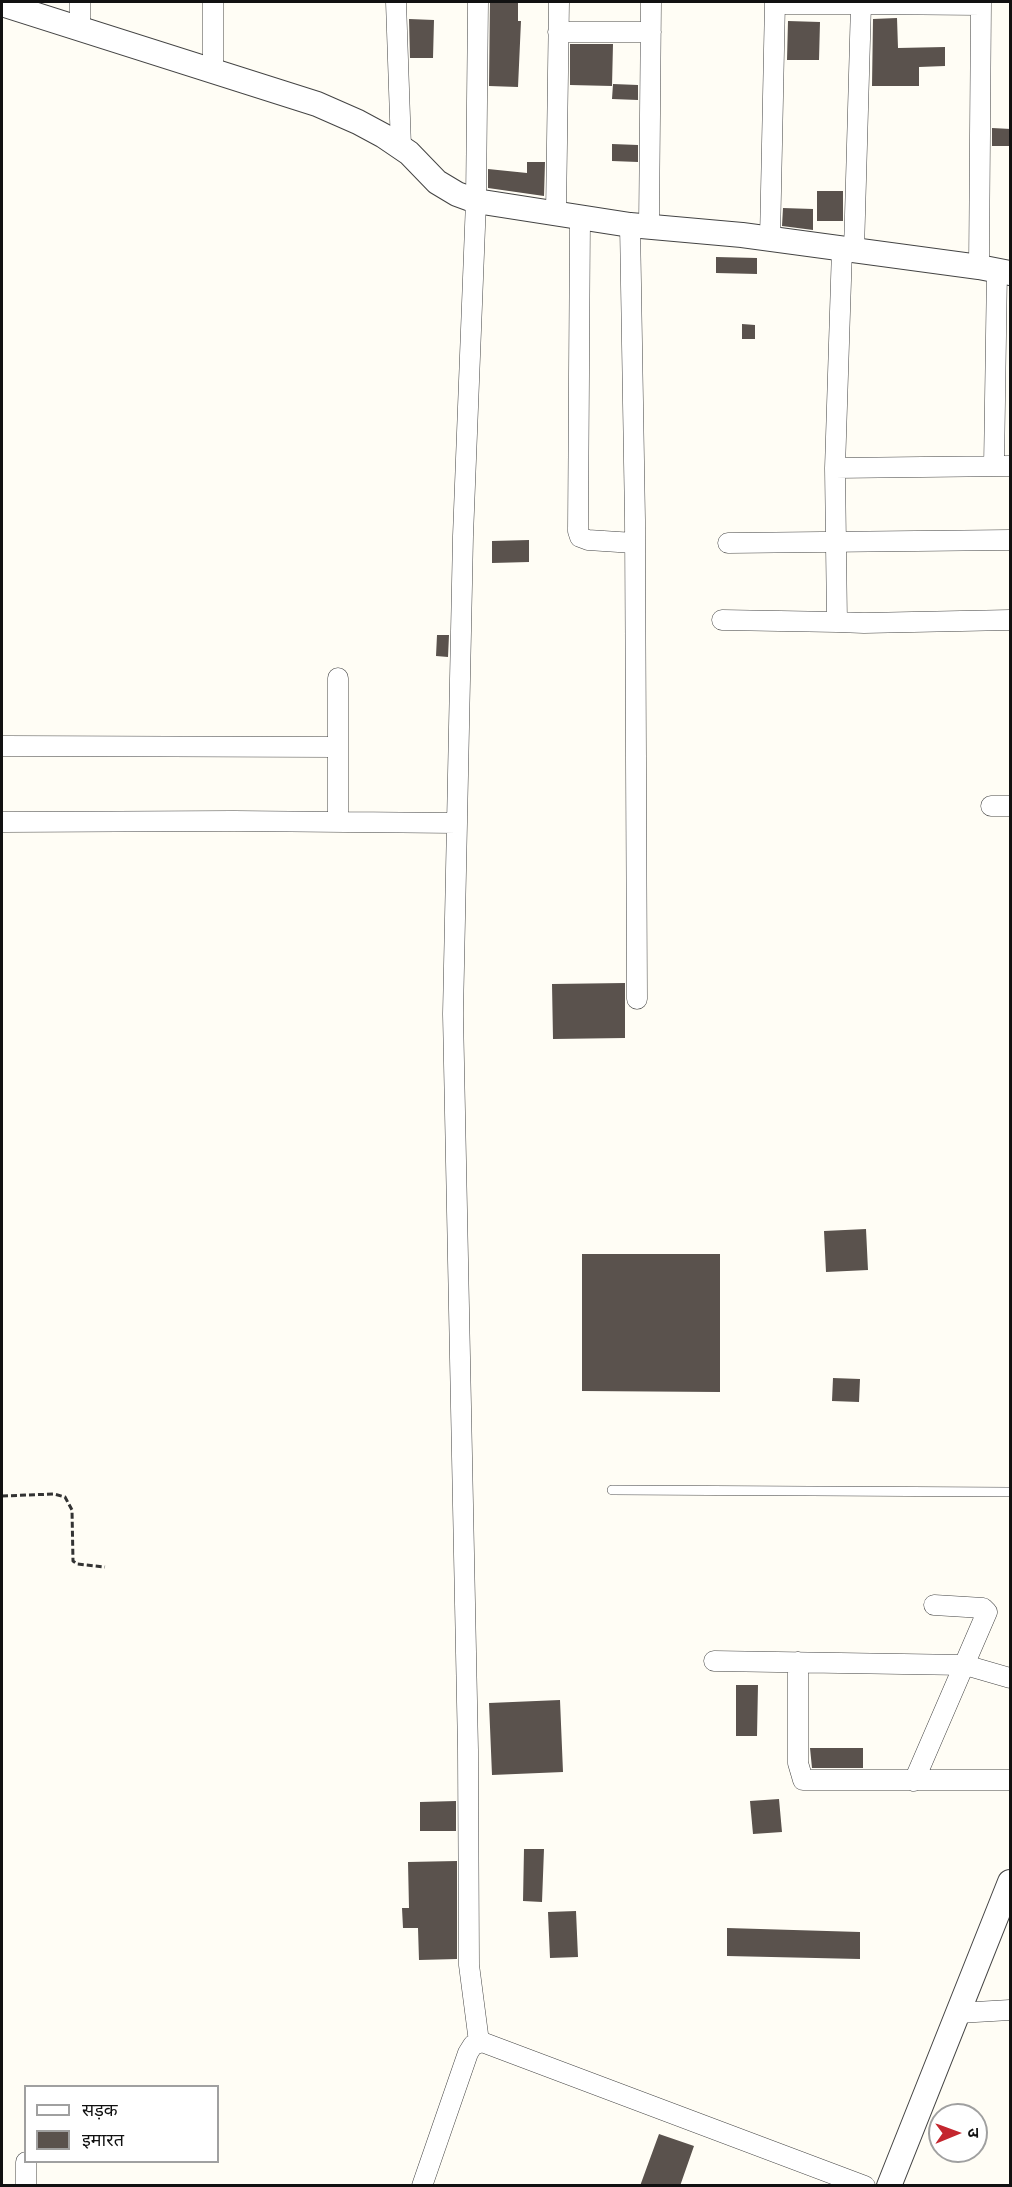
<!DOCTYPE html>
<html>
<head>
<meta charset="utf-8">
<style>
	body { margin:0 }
	#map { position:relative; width:1012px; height:2187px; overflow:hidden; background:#fffdf5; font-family:"Source Serif 4","Noto Sans Devanagari",serif }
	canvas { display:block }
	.frame { position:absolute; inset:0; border:3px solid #111; pointer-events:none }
	.legend { position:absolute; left:24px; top:2085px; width:195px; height:78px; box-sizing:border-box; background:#fff; border:2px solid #a0a0a0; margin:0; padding:8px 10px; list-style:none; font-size:18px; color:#111 }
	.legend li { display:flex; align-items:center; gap:12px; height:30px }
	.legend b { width:30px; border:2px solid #a0a0a0 }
	.north { position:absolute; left:928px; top:2103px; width:60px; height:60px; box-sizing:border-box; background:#fff; border:2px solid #a0a0a0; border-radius:50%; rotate:89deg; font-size:16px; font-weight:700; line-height:24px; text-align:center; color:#111 }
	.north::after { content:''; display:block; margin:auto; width:21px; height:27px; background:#c4262e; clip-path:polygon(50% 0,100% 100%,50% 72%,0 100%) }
</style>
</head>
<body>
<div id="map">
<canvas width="1012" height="2187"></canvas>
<div class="frame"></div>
<ul class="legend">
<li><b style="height:8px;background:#fff"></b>सड़क</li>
<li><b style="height:16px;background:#5a524d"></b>इमारत</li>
</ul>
<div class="north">उ</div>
</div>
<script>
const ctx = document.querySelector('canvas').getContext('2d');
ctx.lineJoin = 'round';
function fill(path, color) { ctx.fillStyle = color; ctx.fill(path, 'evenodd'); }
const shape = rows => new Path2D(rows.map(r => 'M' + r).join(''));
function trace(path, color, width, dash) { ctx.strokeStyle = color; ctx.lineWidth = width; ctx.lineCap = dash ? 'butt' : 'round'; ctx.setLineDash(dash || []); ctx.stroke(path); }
fill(shape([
	[490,2,518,2,518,21,521,21,518,87,489,86],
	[897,18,898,48,945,47,945,66,919,67,919,86,872,86,873,19],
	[409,19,434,20,433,58,410,58],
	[788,21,820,22,819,60,787,60],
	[570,44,613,44,612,86,570,85],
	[613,84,638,85,638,100,612,99],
	[992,128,1011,129,1011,146,992,146],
	[612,144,638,145,638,162,612,161],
	[527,162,545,162,544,196,488,188,488,169,527,173],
	[817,191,843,191,843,221,817,221],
	[783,208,813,209,813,230,782,226],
	[716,257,757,258,757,274,716,273],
	[742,324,755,325,755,339,742,339],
	[529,540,529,562,492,563,492,541],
	[437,635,449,635,448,657,436,656],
	[625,983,625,1038,553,1039,552,984],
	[866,1229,868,1270,826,1272,824,1231],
	[582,1254,720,1254,720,1392,582,1391],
	[833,1378,860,1379,859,1402,832,1401],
	[736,1685,758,1685,757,1736,736,1736],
	[560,1700,563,1772,492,1775,489,1703],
	[810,1748,863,1748,863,1768,812,1768],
	[779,1799,782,1832,753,1834,750,1801],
	[456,1801,456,1831,420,1831,420,1802],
	[524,1849,544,1849,542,1902,523,1901],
	[457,1861,457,1959,419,1960,418,1928,403,1928,402,1908,409,1908,408,1862],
	[576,1911,578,1957,550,1958,548,1912],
	[727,1928,860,1932,860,1959,727,1956],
	[659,2134,694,2146,680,2186,640,2186]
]), '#5a524d');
const service = shape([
	[612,1490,1010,1492]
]);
const minor = shape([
	[396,2,401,147],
	[478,2,476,201,463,536,453,1014,468,1750,469,1965,479,2042],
	[775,4,861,4],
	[80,30,80,2],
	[558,32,651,32],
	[213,71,213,2],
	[556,213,559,2],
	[580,218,578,531,580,537,588,540,634,543],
	[630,225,635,520,637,999],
	[649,227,651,2],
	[770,239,775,2],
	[842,249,835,468,837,622,864,623,1010,620],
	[854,250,861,4,981,5],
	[979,267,981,2],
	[994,466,997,270],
	[835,468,1010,466],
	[728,543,1010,540],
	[722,620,837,622],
	[338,678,338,822],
	[2,746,338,747],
	[991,806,1010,806],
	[2,822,234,821,457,823],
	[714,1661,965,1665,1010,1678],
	[798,1662,798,1763,803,1780,1010,1780],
	[914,1781,987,1612,983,1608,934,1605],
	[958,2013,1010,2010],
	[26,2162,26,2186],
	[422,2186,468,2053,473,2045,482,2042,865,2186]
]);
const tertiary = shape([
	[2,4,317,104,358,122,384,136,409,153,437,182,457,194,476,201,630,225,742,235,979,267,1010,273],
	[889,2186,1010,1882]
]);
trace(service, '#444', 10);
trace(minor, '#444', 21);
trace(tertiary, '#444', 26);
trace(shape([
	[2,1496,54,1494,65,1497,72,1510,73,1561,77,1564,105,1567]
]), '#333', 3, [6, 3]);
trace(service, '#fff', 9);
trace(minor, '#fff', 20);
trace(tertiary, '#fff', 24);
</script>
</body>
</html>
